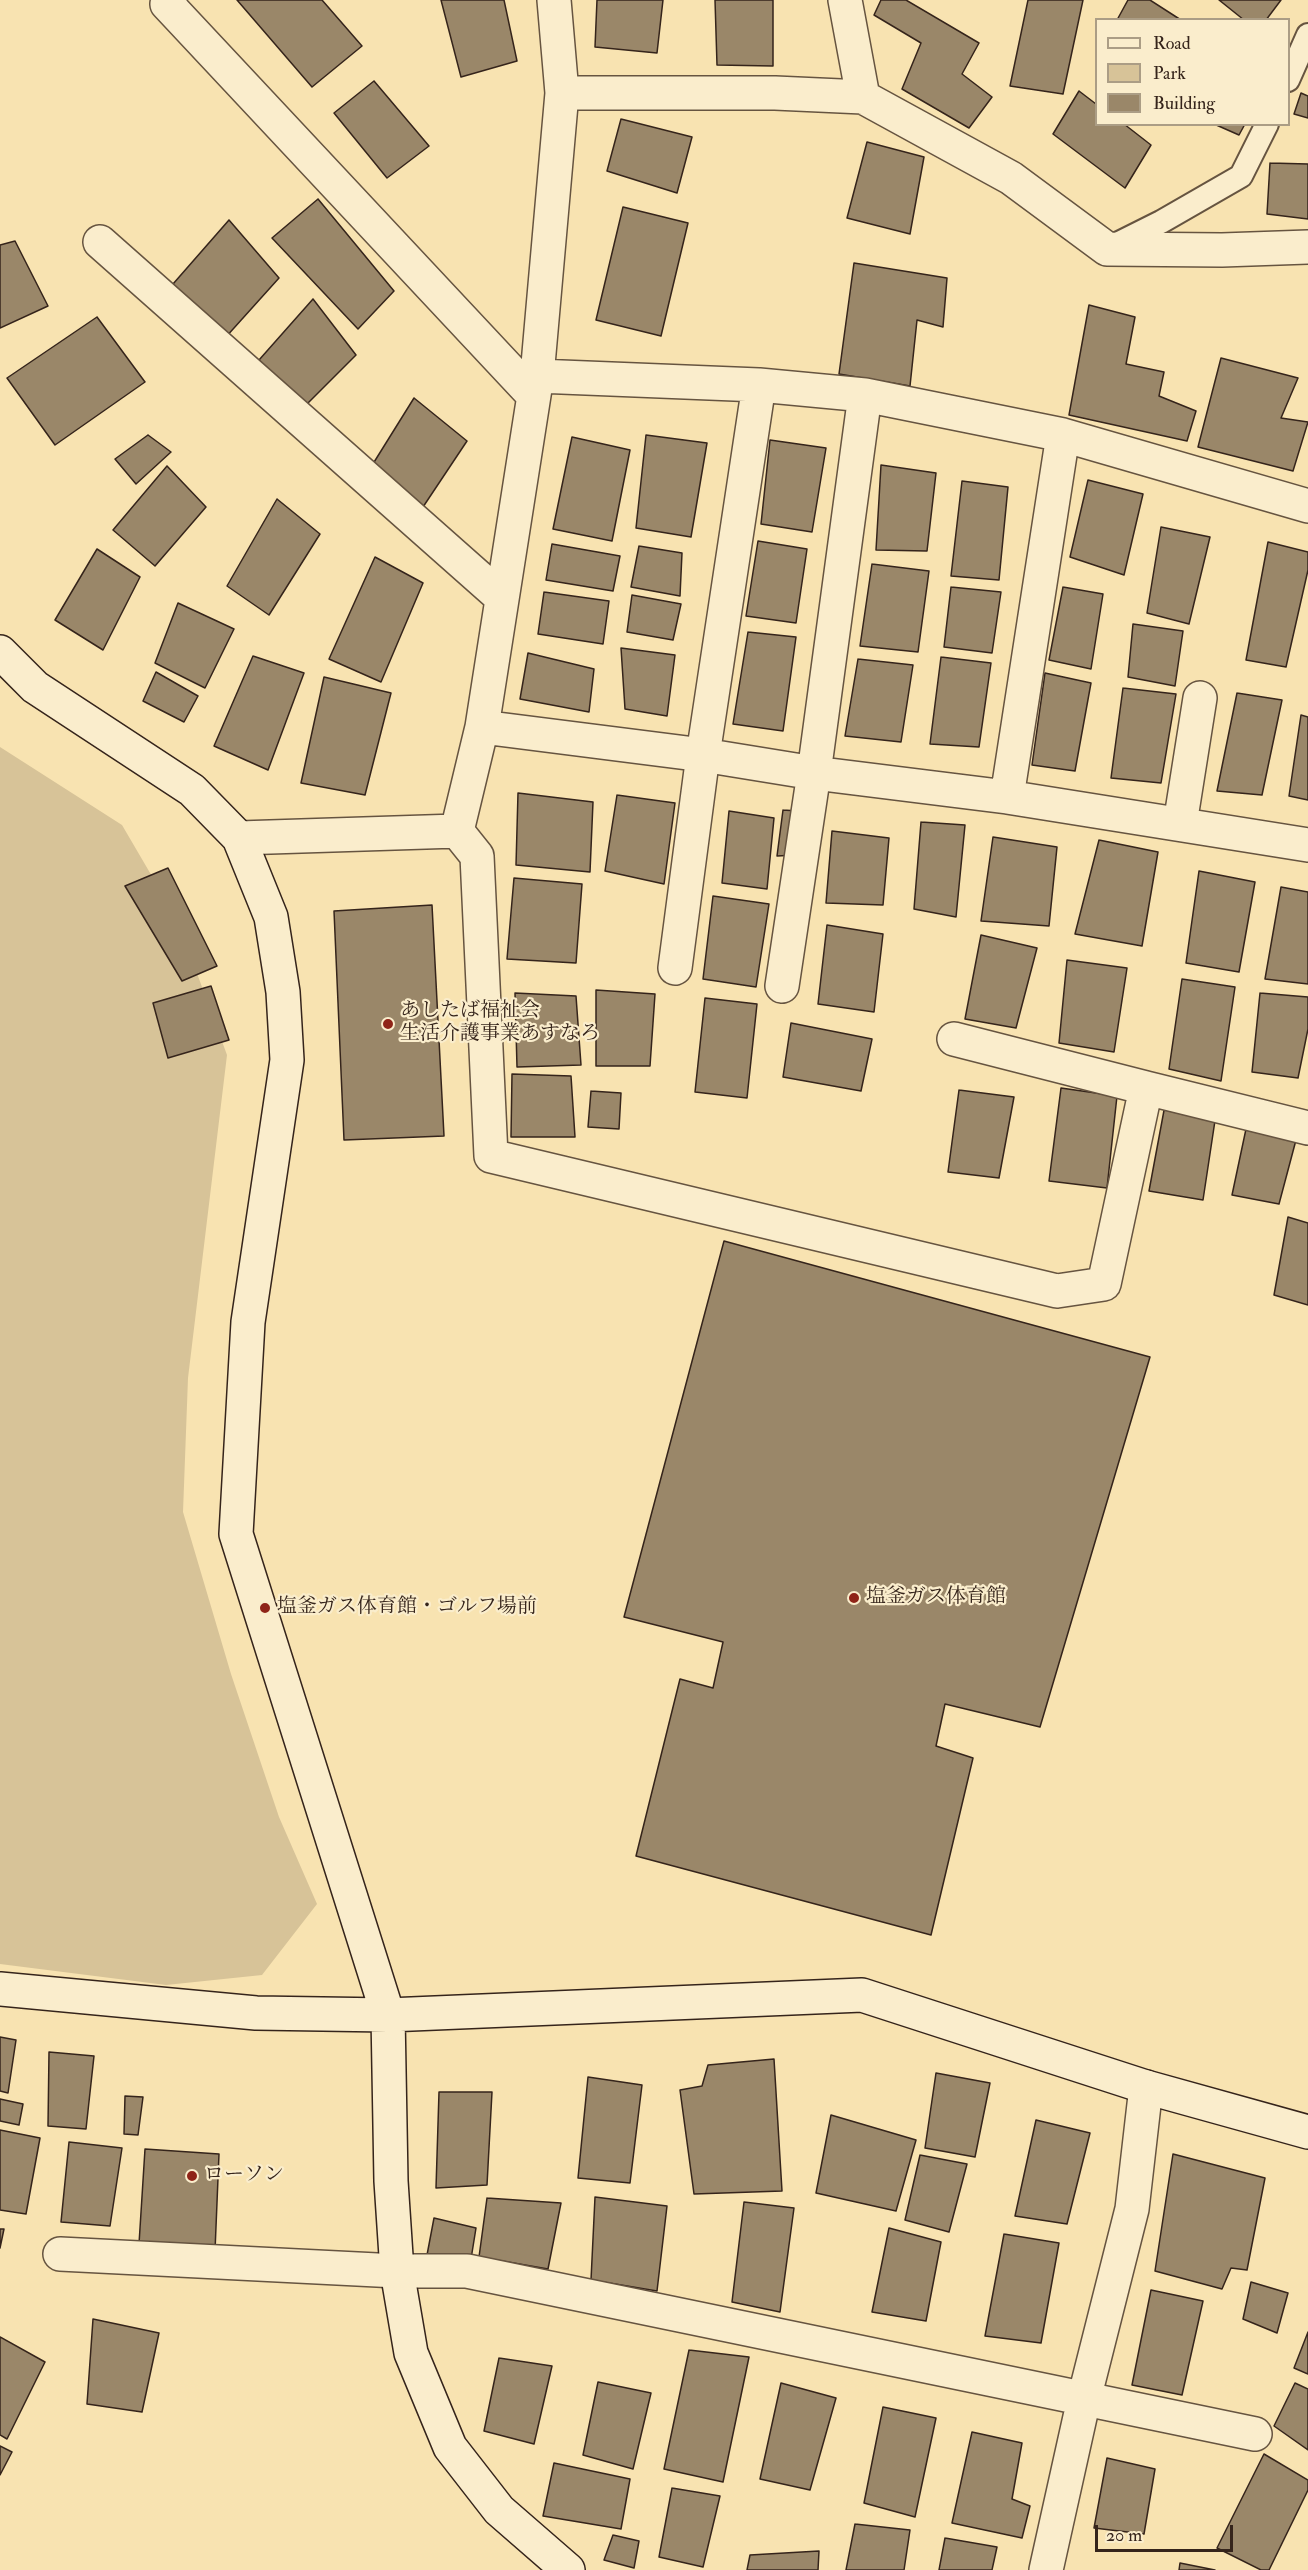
<!DOCTYPE html>
<html>
<head>
<meta charset="utf-8">
<style>
	body { margin:0 }
	#map { position:relative; width:1308px; height:2570px; overflow:hidden; background:#f8e3b1; font-family:"IM FELL Double Pica",serif }
	canvas { display:block }
	.legend { position:absolute; left:1095px; top:18px; width:195px; height:108px; box-sizing:border-box; background:#faedcc; border:2px solid #ab9d85; margin:0; padding:8px 10px; list-style:none; font-size:18px; color:#35241b }
	.legend li { display:flex; align-items:center; gap:12px; height:30px }
	.legend b { width:30px; border:2px solid #ab9d85 }
	.scale { position:absolute; left:1095px; top:2525px; width:138px; height:27px; box-sizing:border-box; border:3px solid #35241b; border-top:0; padding-left:8px; font-size:18px; line-height:21px; white-space:nowrap; color:#35241b; -webkit-text-stroke:4px #faedcc; paint-order:stroke }
</style>
</head>
<body>
<div id="map">
<canvas width="1308" height="2570"></canvas>
<ul class="legend">
<li><b style="height:8px;background:#faedcc"></b>Road</li>
<li><b style="height:16px;background:#d7c398"></b>Park</li>
<li><b style="height:16px;background:#9a8769"></b>Building</li>
</ul>
<div class="scale">20 m</div>
</div>
<script>
const ctx = document.querySelector('canvas').getContext('2d');
ctx.lineJoin = 'round';
function fill(path, color) { ctx.fillStyle = color; ctx.fill(path, 'evenodd'); }
const shape = rows => new Path2D(rows.map(r => 'M' + r).join(''));
function trace(path, color, width, dash) { ctx.strokeStyle = color; ctx.lineWidth = width; ctx.lineCap = dash ? 'butt' : 'round'; ctx.setLineDash(dash || []); ctx.stroke(path); }
function write(font, color, halo, rows, align = 'center') {
  ctx.font = font + ' "IM FELL Double Pica","Noto Serif JP",serif'; ctx.lineWidth = 4.5; ctx.setLineDash([]); ctx.textBaseline = 'middle'; ctx.strokeStyle = halo; ctx.fillStyle = color; for (const [text, x, y, turn = 0] of rows) {
    ctx.save(); ctx.translate(x, y); ctx.rotate((+turn || 0) * Math.PI / 180); ctx.textAlign = isNaN(turn) ? turn : align; if (halo) ctx.strokeText(text, 0, 0); ctx.fillText(text, 0, 0); ctx.restore();
  }
}
fill(shape([
	[0,747,122,825,177,919,227,1055,188,1378,183,1512,231,1674,279,1817,317,1904,262,1975,166,1985,0,1964]
]), '#d7c398');
const building = shape([
	[237,0,322,0,362,46,312,87,237,0],
	[441,0,504,0,517,61,461,77,441,0],
	[597,0,663,0,657,53,595,47,597,0],
	[715,0,773,0,773,66,717,65,715,0],
	[881,0,906,0,979,43,962,74,992,97,969,128,902,89,921,43,874,15,881,0],
	[1028,0,1083,0,1063,94,1010,86,1028,0],
	[1128,0,1150,0,1181,20,1117,20,1128,0],
	[1219,0,1281,0,1266,20,1244,20,1219,0],
	[374,81,429,146,387,178,334,113,374,81],
	[1079,91,1096,104,1096,124,1124,124,1151,145,1125,188,1053,134,1079,91],
	[1301,93,1308,96,1308,118,1294,114,1301,93],
	[621,119,692,137,677,193,607,171,621,119],
	[1214,124,1245,124,1239,135,1214,124],
	[867,142,924,157,910,234,847,218,867,142],
	[1270,163,1308,164,1308,219,1267,214,1270,163],
	[318,199,394,291,358,329,272,238,318,199],
	[623,207,688,223,661,336,596,320,623,207],
	[229,220,279,278,225,338,173,284,229,220],
	[15,241,48,306,0,328,0,245,15,241],
	[854,263,947,278,943,327,917,320,910,386,839,374,854,263],
	[313,299,356,355,304,407,259,360,313,299],
	[1089,305,1135,317,1126,364,1164,372,1159,396,1196,411,1187,441,1069,415,1089,305],
	[97,317,145,382,55,445,7,378,97,317],
	[1221,358,1298,378,1281,418,1308,422,1293,471,1198,447,1221,358],
	[414,398,467,441,421,510,371,467,414,398],
	[148,435,171,452,136,484,115,459,148,435],
	[646,435,707,443,691,537,636,528,646,435],
	[572,437,630,450,612,541,553,529,572,437],
	[770,440,826,448,812,532,761,524,770,440],
	[881,465,936,473,927,551,876,550,881,465],
	[167,466,206,507,155,566,113,530,167,466],
	[1088,480,1143,494,1124,575,1070,557,1088,480],
	[962,481,1008,487,999,580,951,576,962,481],
	[277,499,320,534,269,615,227,586,277,499],
	[1161,527,1210,537,1189,624,1147,613,1161,527],
	[758,541,807,549,796,623,746,616,758,541],
	[1268,542,1308,552,1308,570,1286,667,1246,660,1268,542],
	[552,544,620,556,613,591,546,580,552,544],
	[639,546,682,553,680,596,631,587,639,546],
	[97,549,140,577,103,650,55,620,97,549],
	[375,557,423,583,381,682,329,659,375,557],
	[872,564,929,571,918,652,860,646,872,564],
	[951,587,1001,592,992,653,944,647,951,587],
	[1063,587,1103,594,1091,669,1049,660,1063,587],
	[544,592,609,601,603,644,538,634,544,592],
	[632,595,681,604,673,640,627,632,632,595],
	[178,603,234,629,205,688,155,663,178,603],
	[1133,624,1183,631,1175,686,1128,677,1133,624],
	[748,632,796,637,783,731,733,724,748,632],
	[621,648,675,655,667,716,625,709,621,648],
	[528,653,594,669,589,712,520,699,528,653],
	[253,656,304,673,268,770,214,746,253,656],
	[941,657,991,663,979,747,930,744,941,657],
	[858,659,913,665,901,742,845,736,858,659],
	[156,672,198,696,184,722,143,701,156,672],
	[1045,673,1091,683,1075,771,1032,765,1045,673],
	[324,677,391,693,365,795,301,783,324,677],
	[1123,688,1176,694,1161,783,1111,778,1123,688],
	[1237,693,1282,700,1262,795,1217,791,1237,693],
	[1301,715,1308,717,1308,800,1289,796,1301,715],
	[518,793,593,802,590,872,516,865,518,793],
	[617,795,675,803,664,884,605,871,617,795],
	[783,810,798,811,796,855,777,856,783,810],
	[729,811,774,818,767,889,722,883,729,811],
	[921,822,965,825,956,917,914,909,921,822],
	[832,831,889,838,883,905,826,903,832,831],
	[993,837,1057,847,1049,926,981,921,993,837],
	[1099,840,1158,852,1142,946,1075,934,1099,840],
	[168,868,217,966,182,981,125,886,168,868],
	[1199,871,1255,882,1239,972,1186,963,1199,871],
	[514,878,582,884,576,963,507,959,514,878],
	[1281,887,1308,892,1308,984,1265,979,1281,887],
	[713,896,769,904,756,987,703,979,713,896],
	[432,905,444,1136,344,1140,334,911,432,905],
	[827,925,883,934,874,1012,818,1004,827,925],
	[981,935,1037,948,1016,1028,965,1019,981,935],
	[1067,960,1127,968,1114,1052,1059,1043,1067,960],
	[1182,979,1235,987,1221,1081,1169,1069,1182,979],
	[211,986,229,1040,168,1058,153,1003,211,986],
	[596,990,655,994,650,1066,596,1066,596,990],
	[515,993,576,996,581,1065,517,1067,515,993],
	[1260,993,1308,997,1308,1029,1298,1078,1252,1072,1260,993],
	[705,998,757,1004,747,1098,695,1092,705,998],
	[791,1023,872,1039,861,1091,783,1077,791,1023],
	[512,1074,571,1076,575,1137,511,1137,512,1074],
	[1061,1088,1117,1096,1107,1188,1049,1181,1061,1088],
	[959,1090,1014,1097,999,1178,948,1172,959,1090],
	[591,1091,621,1093,619,1129,588,1127,591,1091],
	[1165,1105,1216,1114,1203,1200,1149,1191,1165,1105],
	[1246,1129,1296,1140,1279,1204,1232,1195,1246,1129],
	[1288,1217,1308,1223,1308,1305,1274,1295,1288,1217],
	[724,1241,1150,1357,1040,1727,945,1704,936,1746,973,1758,931,1935,636,1856,680,1679,713,1688,723,1642,624,1617,724,1241],
	[0,2037,16,2040,8,2093,0,2091,0,2037],
	[49,2052,94,2056,86,2129,48,2126,49,2052],
	[774,2059,782,2191,694,2194,680,2090,702,2086,708,2065,774,2059],
	[936,2073,990,2083,975,2157,925,2148,936,2073],
	[588,2077,642,2085,630,2183,578,2178,588,2077],
	[439,2092,492,2092,487,2185,436,2188,439,2092],
	[125,2096,143,2097,138,2135,124,2134,125,2096],
	[0,2099,23,2104,19,2125,0,2121,0,2099],
	[831,2115,916,2140,896,2211,816,2193,831,2115],
	[1036,2120,1090,2133,1067,2224,1015,2216,1036,2120],
	[0,2130,40,2138,26,2214,0,2210,0,2130],
	[69,2142,122,2148,110,2226,61,2222,69,2142],
	[145,2149,219,2154,215,2251,139,2244,145,2149],
	[1173,2154,1265,2178,1247,2270,1231,2268,1222,2289,1155,2271,1173,2154],
	[920,2155,967,2164,949,2232,905,2220,920,2155],
	[595,2197,667,2206,657,2291,591,2280,595,2197],
	[487,2198,561,2203,548,2269,479,2257,487,2198],
	[744,2202,794,2208,780,2312,732,2302,744,2202],
	[434,2218,476,2228,471,2259,427,2255,434,2218],
	[889,2228,941,2242,926,2321,872,2312,889,2228],
	[0,2229,4,2229,0,2248,0,2229],
	[1004,2234,1059,2243,1041,2343,985,2336,1004,2234],
	[1251,2282,1288,2293,1277,2333,1243,2319,1251,2282],
	[1151,2290,1203,2301,1182,2395,1132,2385,1151,2290],
	[93,2319,159,2333,142,2412,87,2404,93,2319],
	[1308,2332,1308,2374,1294,2368,1308,2332],
	[0,2337,45,2362,7,2439,0,2435,0,2337],
	[689,2350,749,2357,723,2482,664,2469,689,2350],
	[499,2358,552,2366,534,2444,484,2431,499,2358],
	[598,2382,651,2393,633,2469,583,2455,598,2382],
	[781,2383,836,2398,810,2490,760,2479,781,2383],
	[1295,2383,1308,2389,1308,2450,1274,2426,1295,2383],
	[883,2407,936,2418,915,2517,864,2503,883,2407],
	[972,2432,1022,2443,1012,2499,1030,2506,1022,2538,952,2523,972,2432],
	[0,2446,12,2452,0,2475,0,2446],
	[1264,2454,1308,2480,1308,2490,1269,2570,1261,2570,1217,2548,1264,2454],
	[1107,2458,1155,2469,1144,2534,1094,2528,1107,2458],
	[554,2463,630,2479,621,2529,543,2516,554,2463],
	[672,2488,720,2496,703,2567,659,2557,672,2488],
	[855,2524,910,2530,904,2570,846,2570,855,2524],
	[613,2535,639,2541,634,2568,604,2560,613,2535],
	[945,2538,997,2547,992,2570,939,2570,945,2538],
	[819,2551,818,2570,747,2570,750,2555,819,2551],
	[1180,2563,1215,2570,1179,2570,1180,2563]
]);
fill(building, '#9a8769');
trace(building, '#35241b', 1.5);
const lane = shape([
	[1288,80,1308,35],
	[1111,247,1161,222,1241,176,1267,124]
]);
const street = shape([
	[170,0,167,4,533,395],
	[845,0,863,97],
	[562,93,775,93,863,97,1011,178,1107,249,1222,250,1308,247],
	[100,242,502,598],
	[537,376,759,385,865,395,1063,435,1308,506],
	[482,727,703,755,814,773,1007,797,1308,845],
	[1007,797,1063,435],
	[1180,824,1200,698],
	[457,831,477,856,491,1156,1057,1291,1104,1284,1146,1088,954,1039],
	[239,838,457,831,482,727,537,376,562,93,554,0],
	[675,968,703,755,759,385],
	[782,986,814,773,865,395],
	[1146,1088,1308,1128],
	[60,2254,397,2271,467,2271,1255,2434],
	[1046,2570,1084,2399,1132,2209,1146,2087]
]);
const secondary = shape([
	[0,652,35,687,192,790,239,838,271,917,283,992,287,1060,248,1322,236,1534,388,2015,391,2181,397,2271,411,2353,450,2447,499,2510,568,2570],
	[0,1989,256,2013,388,2015,862,1995,1146,2087,1308,2132]
]);
trace(lane, '#665440', 26);
trace(street, '#665440', 36);
trace(secondary, '#35241b', 36);
trace(lane, '#faedcc', 22);
trace(street, '#faedcc', 33);
trace(secondary, '#faedcc', 33);
for (const [x, y, r, color] of [
	[388,1024,6,"#8f2418"],
	[854,1598,6,"#8f2418"],
	[265,1608,6,"#8f2418"],
	[192,2176,6,"#8f2418"]
]) { const dot = new Path2D(); dot.arc(x, y, r, 0, 2 * Math.PI); ctx.fillStyle = color; ctx.fill(dot); trace(dot, '#faedcc', 2); }
write('20px', '#35241b', '#faedcc', [
	["あしたば福祉会",400,1012],
	["生活介護事業あすなろ",400,1035],
	["塩釜ガス体育館",866,1598],
	["塩釜ガス体育館・ゴルフ場前",277,1608],
	["ローソン",204,2176]
], 'left');
</script>
</body>
</html>
